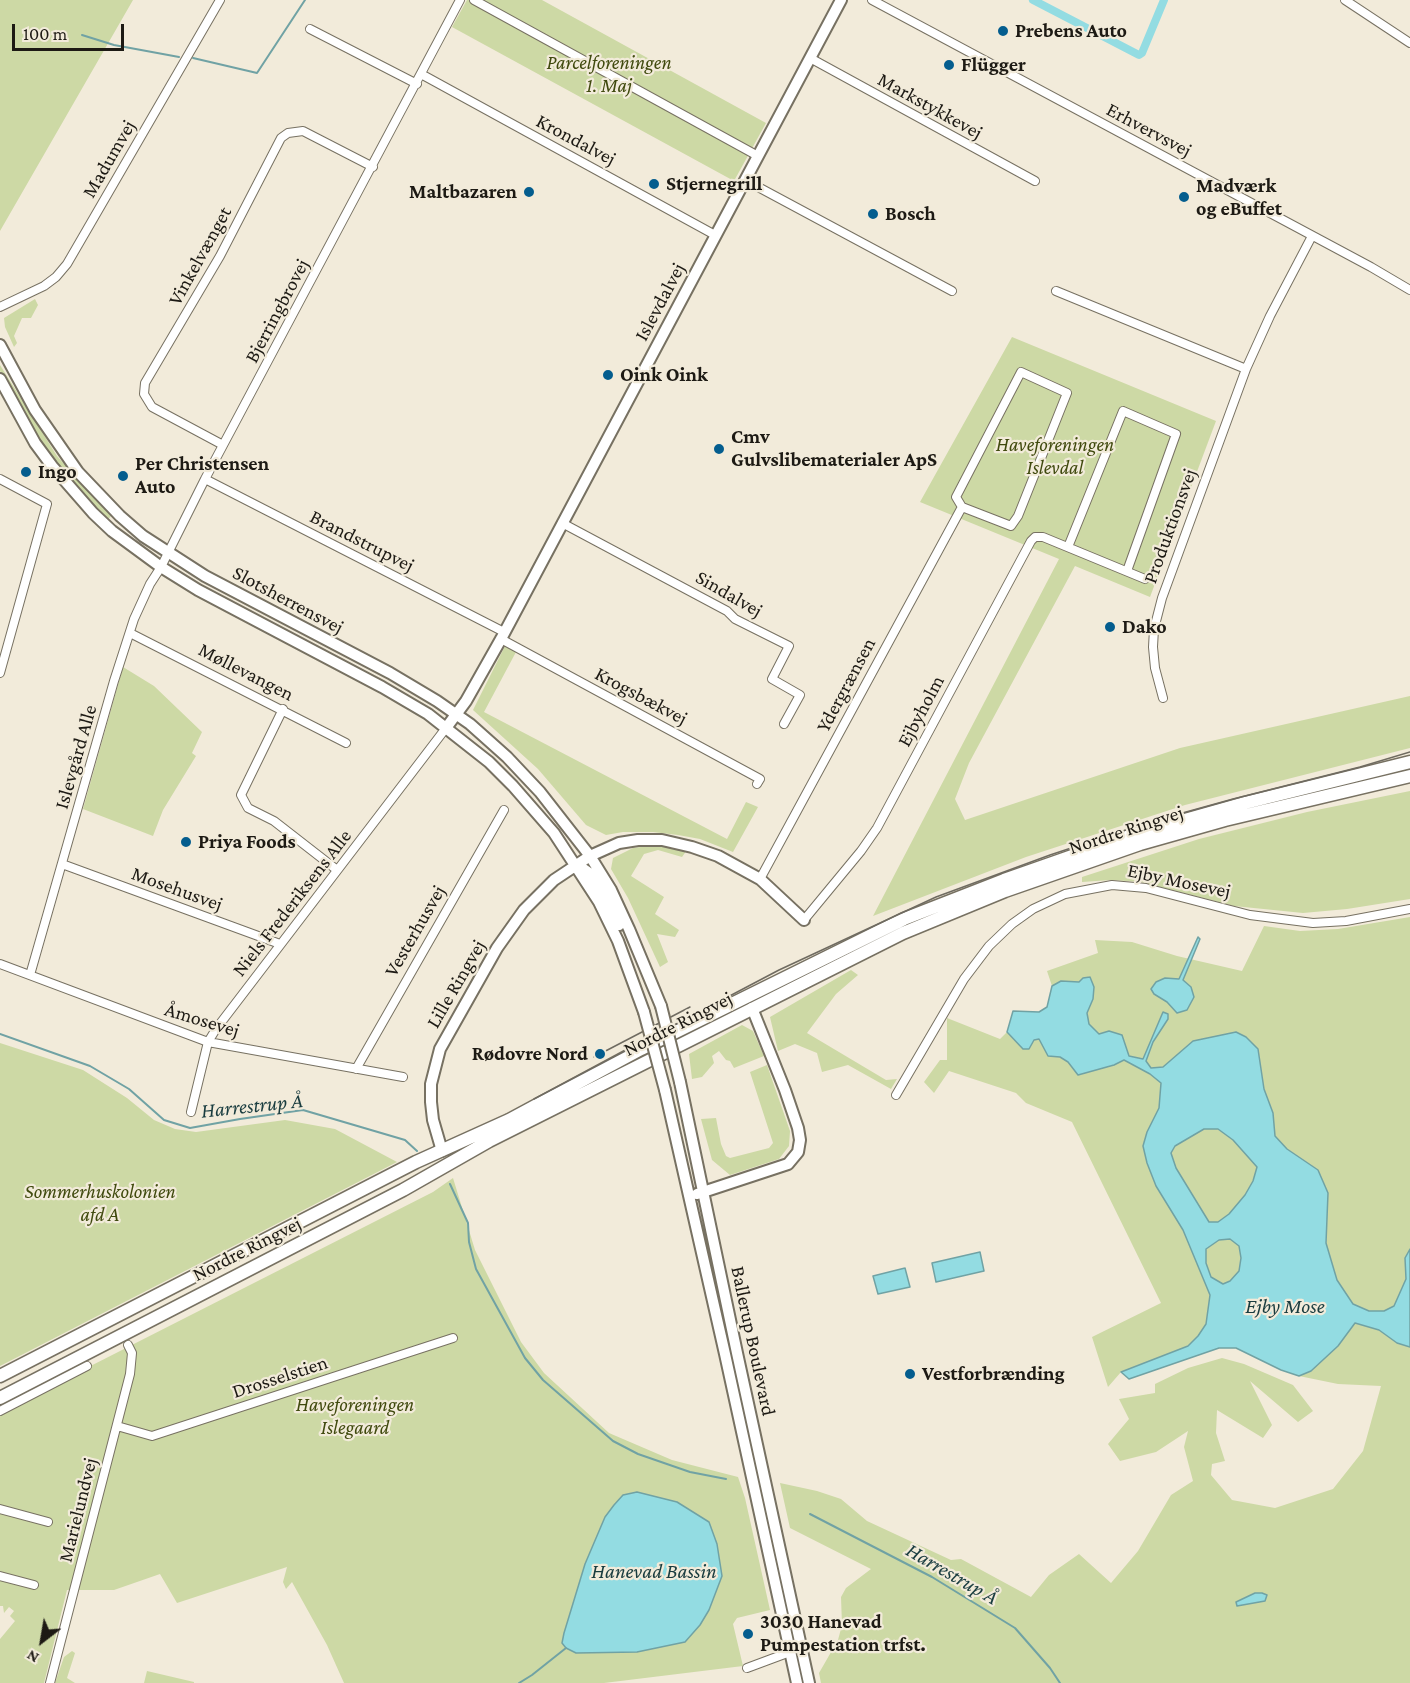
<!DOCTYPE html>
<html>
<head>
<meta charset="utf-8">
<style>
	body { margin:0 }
	#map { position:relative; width:1410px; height:1683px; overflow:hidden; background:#f2ebda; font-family:"Crimson Pro",serif }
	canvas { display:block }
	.north { position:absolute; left:12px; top:1611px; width:60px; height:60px; -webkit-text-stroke:4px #f2ebda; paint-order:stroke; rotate:211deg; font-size:16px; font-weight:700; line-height:24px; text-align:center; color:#1d1a14 }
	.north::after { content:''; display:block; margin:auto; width:21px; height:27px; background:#1d1a14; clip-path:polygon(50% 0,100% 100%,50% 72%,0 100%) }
	.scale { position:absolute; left:12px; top:24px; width:112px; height:27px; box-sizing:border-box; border:3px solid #1d1a14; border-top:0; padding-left:8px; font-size:18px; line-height:21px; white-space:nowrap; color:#1d1a14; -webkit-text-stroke:4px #f2ebda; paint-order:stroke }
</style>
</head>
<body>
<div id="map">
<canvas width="1410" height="1683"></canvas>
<div class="north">N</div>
<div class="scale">100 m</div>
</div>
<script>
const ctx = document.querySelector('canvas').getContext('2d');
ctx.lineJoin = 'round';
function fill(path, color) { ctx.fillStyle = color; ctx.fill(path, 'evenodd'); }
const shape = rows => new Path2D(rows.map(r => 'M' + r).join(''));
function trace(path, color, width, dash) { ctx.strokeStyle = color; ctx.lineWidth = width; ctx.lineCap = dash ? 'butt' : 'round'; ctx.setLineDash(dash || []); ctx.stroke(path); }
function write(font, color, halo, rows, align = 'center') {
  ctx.font = font + ' "Crimson Pro",serif'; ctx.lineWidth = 4.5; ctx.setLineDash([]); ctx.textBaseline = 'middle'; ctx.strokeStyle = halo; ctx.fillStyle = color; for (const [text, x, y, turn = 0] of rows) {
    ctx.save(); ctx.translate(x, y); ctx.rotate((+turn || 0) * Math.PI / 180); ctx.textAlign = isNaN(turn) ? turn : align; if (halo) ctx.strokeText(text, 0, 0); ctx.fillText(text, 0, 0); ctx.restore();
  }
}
fill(shape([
	[0,0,133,0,0,231],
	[467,0,542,0,766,123,734,181,452,27],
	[35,299,38,305,31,318,22,318,14,336,17,343,14,347,5,327,4,318],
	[1012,337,1216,421,1150,597,1075,566,969,763,955,799,965,820,1180,748,1410,696,1410,748,1185,805,1026,857,873,916,1059,559,920,502],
	[0,365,57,456,111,516,107,521,78,491,43,446,13,396,0,371],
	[505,646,516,652,484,712,727,839,746,802,758,807,733,852,700,839,678,835,653,832,623,832,606,835,586,825,538,769,473,710],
	[123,667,154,686,202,732,192,753,196,756,163,810,153,836,83,809],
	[1410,791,1410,899,1347,909,1303,913,1234,906,1141,882,1111,880,1082,882,1082,877,1199,839,1307,812],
	[656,845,687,850,682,857,658,850,644,854,631,876,664,897,655,914,679,930,675,937,657,934,668,962,660,967,628,898,611,869,613,858,633,848],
	[1410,917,1410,1249,1405,1258,1406,1279,1394,1306,1384,1311,1369,1311,1353,1304,1337,1280,1326,1243,1328,1193,1318,1170,1287,1149,1275,1136,1273,1113,1264,1089,1258,1049,1236,1032,1193,1041,1163,1067,1150,1068,1143,1059,1129,1056,1099,1034,1089,1024,1087,1013,1093,999,1079,982,1061,981,1052,986,1047,971,1098,953,1095,940,1132,942,1177,956,1242,971,1264,926,1300,931,1338,929],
	[851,970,858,975,836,994,807,1033,886,1080,897,1079,891,1089,848,1065,822,1072,817,1053,795,1044,778,1051,770,1017],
	[947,1018,1000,1039,1007,1032,1023,1049,1029,1048,1034,1040,1039,1039,1048,1055,1060,1057,1068,1062,1078,1075,1114,1065,1124,1060,1150,1074,1161,1083,1159,1108,1147,1132,1156,1186,1183,1230,1210,1295,1206,1324,1198,1336,1188,1346,1121,1372,1108,1387,1092,1337,1161,1303,1072,1122,1026,1103,1016,1093,949,1071,934,1093,924,1082,940,1060,947,1060],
	[742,1025,753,1031,764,1056,734,1068,730,1061,726,1060,719,1051,712,1056,714,1063,702,1077,692,1079,689,1054],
	[0,1043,83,1070,127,1098,154,1120,175,1129,196,1132,285,1120,335,1129,397,1162,0,1366],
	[767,1065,790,1131,789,1146,779,1159,730,1175,712,1160,701,1119,716,1118,721,1144,726,1156,730,1158,769,1148,773,1143,750,1072],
	[1204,1129,1218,1129,1233,1140,1257,1167,1253,1181,1245,1195,1229,1214,1218,1222,1209,1223,1176,1168,1171,1153,1175,1146],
	[453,1178,475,1250,521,1342,544,1373,609,1433,672,1460,738,1477,745,1498,770,1610,737,1618,733,1624,743,1666,604,1683,344,1683,327,1645,292,1582,286,1589,283,1582,287,1567,177,1603,160,1574,114,1590,67,1590,44,1683,0,1683,0,1639,15,1621,10,1616,14,1611,9,1607,4,1613,3,1606,0,1606,0,1412,433,1192],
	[637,1493,677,1502,722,1576,709,1610,700,1625,576,1653,566,1648,562,1643,564,1633,585,1564],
	[1231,1239,1239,1246,1241,1258,1239,1271,1230,1281,1223,1284,1211,1277,1206,1263,1206,1249,1219,1240],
	[726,1273,782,1532,780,1532],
	[1354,1323,1379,1330,1397,1343,1410,1347,1410,1683,821,1683,819,1673,838,1640,842,1625,841,1597,846,1588,871,1569,790,1528,780,1483,817,1491,841,1499,867,1521,951,1560,961,1559,1031,1597,1049,1575,1079,1554,1111,1583,1138,1551,1171,1495,1193,1481,1184,1447,1188,1431,1156,1452,1120,1461,1108,1444,1129,1419,1119,1399,1155,1393,1155,1384,1188,1368,1222,1358,1244,1364,1293,1385,1313,1411,1298,1422,1250,1381,1272,1425,1263,1438,1217,1410,1216,1433,1225,1461,1212,1464,1211,1475,1232,1500,1275,1508,1333,1489,1363,1451,1381,1386,1338,1384,1299,1376,1311,1371,1338,1346],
	[72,1651,75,1653,67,1678,75,1683,55,1683,64,1657],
	[147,1671,194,1682,194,1683,144,1683]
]), '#cdd9a5');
const water = shape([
	[1198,937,1200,939,1183,980,1191,987,1194,997,1187,1010,1177,1013,1167,1002,1154,994,1151,989,1156,982,1165,978,1179,979,1198,937],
	[1090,977,1094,987,1093,999,1087,1013,1089,1024,1099,1034,1109,1031,1122,1035,1129,1056,1143,1059,1163,1012,1168,1014,1168,1019,1153,1042,1146,1061,1151,1068,1163,1067,1193,1041,1236,1032,1246,1037,1258,1049,1264,1089,1273,1113,1275,1136,1287,1149,1318,1170,1328,1193,1326,1243,1337,1280,1353,1304,1369,1311,1384,1311,1394,1306,1406,1279,1405,1258,1410,1249,1410,1347,1397,1343,1379,1330,1355,1323,1338,1346,1311,1371,1299,1376,1281,1370,1236,1348,1219,1348,1129,1379,1121,1372,1188,1346,1198,1336,1206,1324,1210,1295,1183,1230,1156,1186,1147,1163,1143,1146,1147,1132,1159,1108,1161,1083,1150,1074,1124,1060,1114,1065,1078,1075,1068,1062,1060,1057,1048,1056,1039,1039,1034,1040,1029,1049,1023,1049,1007,1032,1013,1011,1039,1012,1047,1007,1052,986,1061,981,1079,982,1083,978,1090,977],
	[1204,1129,1218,1129,1233,1140,1257,1167,1253,1181,1245,1195,1229,1214,1218,1222,1209,1222,1176,1168,1171,1153,1175,1146,1204,1129],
	[1230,1239,1239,1246,1241,1258,1239,1271,1230,1281,1223,1284,1211,1277,1206,1263,1206,1249,1219,1240,1230,1239],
	[980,1252,984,1271,936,1282,932,1263,980,1252],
	[905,1268,910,1287,878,1294,873,1276,905,1268],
	[637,1492,677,1502,709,1522,717,1544,722,1576,709,1610,700,1625,685,1642,637,1652,576,1653,566,1648,562,1643,564,1633,585,1564,605,1517,614,1505,623,1495,637,1492],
	[1255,1593,1262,1593,1267,1595,1265,1601,1237,1606,1236,1602,1255,1593]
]);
fill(water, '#93dce2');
trace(water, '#70a2a4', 1.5);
trace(shape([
	[82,35,114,45,179,57],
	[193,58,257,73,305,0],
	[0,1034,90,1066,129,1089,164,1120,190,1128,240,1119,303,1110,405,1140,417,1151],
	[450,1184,468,1223,469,1242,476,1269,525,1358,543,1380,613,1441,638,1454,690,1472,726,1479],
	[810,1514,932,1577,1015,1628,1050,1668,1060,1683],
	[519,1683,532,1675,566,1648]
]), '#70a2a4', 2);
trace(shape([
	[1033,0,1139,55,1142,53,1164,0]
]), '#93dce2', 8);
const street = shape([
	[474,0,758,156],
	[872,0,1371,267,1410,290],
	[1345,0,1410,43],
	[310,29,417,84],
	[810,58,1035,181],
	[421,74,715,235],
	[745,180,952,291],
	[1056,291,1246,369],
	[0,307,44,286,56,277,67,264,220,0],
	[223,445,152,407,144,394,145,383,220,256,281,138,288,133,303,131,373,167],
	[0,479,47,504,0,673],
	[205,479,504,632],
	[562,523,727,611,735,619,789,646,772,679,800,695,784,724],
	[1068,547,1123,411,1176,434,1127,571],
	[130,633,346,743],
	[501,639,760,779,757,784],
	[1163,698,1155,668,1153,647,1154,629,1162,598,1246,369,1270,316,1312,236],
	[283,709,241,795,248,808,274,821,337,870],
	[62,864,280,944],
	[760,879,962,507,1011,526,1018,516,1067,393,1021,372,956,497,962,507],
	[804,920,861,851,877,828,1031,541,1035,537,1043,537,1145,579],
	[0,964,208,1042,403,1077],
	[30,975,114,681,134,619,150,584,161,567,205,479,460,0],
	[356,1069,504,810],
	[896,1095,964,979,989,946,1012,924,1033,909,1065,894,1112,885,1146,888,1250,915,1313,923,1346,921,1410,909],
	[191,1112,208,1042,216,1029,446,728],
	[0,1411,87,1366],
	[117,1426,152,1436,453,1338],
	[0,1509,48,1522],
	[0,1576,34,1585],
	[747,1668,790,1652],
	[50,1683,130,1374,132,1353,128,1345]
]);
const secondary = shape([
	[0,345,35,410,78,472,120,516,143,536,205,576,390,673,437,701,470,724,507,757,540,792,590,856,611,890,629,929,661,1006],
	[0,379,35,443,52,466,93,513,112,531,161,567,198,590,382,687,428,714,489,762,513,786,554,833,599,902,618,941,644,1012],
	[446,728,466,701,501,639,841,0],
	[578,865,591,874,619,925],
	[680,1082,737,1353,809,1683],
	[665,1090,725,1354,797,1683],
	[442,1151,433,1120,431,1102,431,1084,440,1049,497,948,524,910,554,880,590,856,619,843,638,840,662,840,692,847,718,856,760,879,804,920],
	[697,1194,788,1164,798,1152,800,1140,798,1128,785,1090,752,1008]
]);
const primary = shape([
	[0,1376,416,1162,509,1120,641,1049,904,919,1004,880,1135,834,1245,803,1410,762],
	[0,1398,403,1190,489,1141,903,933,1005,891,1140,844,1225,820,1410,776]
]);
trace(street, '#777162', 10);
trace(secondary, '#777162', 14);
trace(primary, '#777162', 15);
trace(street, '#fff', 8);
trace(secondary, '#fff', 10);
trace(primary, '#fff', 12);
trace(shape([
	[594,1057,690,1007],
	[534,1099,779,970,936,897,1050,855,1150,822,1233,799,1360,767,1410,752]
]), '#6f6b61', 1.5);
const secondaryBridge = shape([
	[661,1006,680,1082],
	[644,1012,665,1090]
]);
trace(secondaryBridge, '#777162', 14, []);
trace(secondaryBridge, '#fff', 10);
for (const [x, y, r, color] of [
	[1003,31,6,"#045d8e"],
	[949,65,6,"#045d8e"],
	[654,184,6,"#045d8e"],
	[529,192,6,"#045d8e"],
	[1184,197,6,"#045d8e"],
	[873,214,6,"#045d8e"],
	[608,375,6,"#045d8e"],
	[719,449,6,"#045d8e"],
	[26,472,6,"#045d8e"],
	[123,476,6,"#045d8e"],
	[1110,627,6,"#045d8e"],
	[186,842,6,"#045d8e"],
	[600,1054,6,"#045d8e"],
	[910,1374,6,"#045d8e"],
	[748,1634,6,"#045d8e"]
]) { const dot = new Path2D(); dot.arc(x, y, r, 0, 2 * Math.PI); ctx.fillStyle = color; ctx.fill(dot); trace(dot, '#f2ebda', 2); }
write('bold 20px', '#1d1a14', '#f2ebda', [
	["Prebens Auto",1015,31],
	["Flügger",961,65],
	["Stjernegrill",666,184],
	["Madværk",1196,186],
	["og eBuffet",1196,209],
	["Maltbazaren",517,192,"right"],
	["Bosch",885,214],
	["Oink Oink",620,375],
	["Cmv",731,437],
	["Gulvslibematerialer ApS",731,460],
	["Per Christensen",135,464],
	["Auto",135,487],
	["Ingo",38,472],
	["Dako",1122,627],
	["Priya Foods",198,842],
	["Rødovre Nord",588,1054,"right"],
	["Vestforbrænding",922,1374],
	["3030 Hanevad",760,1622],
	["Pumpestation trfst.",760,1645]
], 'left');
write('italic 20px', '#404a0e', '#f2ebda', [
	["Parcelforeningen",609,63],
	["1. Maj",609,86],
	["Haveforeningen",1055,445],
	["Islevdal",1055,468],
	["Sommerhuskolonien",100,1192],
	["afd A",100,1215],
	["Haveforeningen",355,1405],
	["Islegaard",355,1428]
]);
write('20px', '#1d1a14', '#f2ebda', [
	["Markstykkevej",930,106,29],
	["Erhvervsvej",1149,130,28],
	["Krondalvej",576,140,28],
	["Madumvej",109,159,-60],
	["Vinkelvænget",200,256,-61],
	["Islevdalvej",660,302,-62],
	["Bjerringbrovej",277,311,-62],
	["Produktionsvej",1170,526,-70],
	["Brandstrupvej",362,541,27],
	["Sindalvej",729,594,30],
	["Slotsherrensvej",288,600,28],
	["Møllevangen",246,672,27],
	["Ydergrænsen",846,685,-62],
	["Krogsbækvej",641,696,28],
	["Ejbyholm",921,711,-62],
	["Islevgård Alle",76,757,-74],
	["Nordre Ringvej",1126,830,-18],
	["Ejby Mosevej",1179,881,12],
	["Mosehusvej",177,889,20],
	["Niels Frederiksens Alle",292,903,-52],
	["Vesterhusvej",415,931,-60],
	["Lille Ringvej",456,984,-60],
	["Åmosevej",202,1020,17],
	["Nordre Ringvej",678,1024,-27],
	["Nordre Ringvej",247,1249,-27],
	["Ballerup Boulevard",753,1341,78],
	["Drosselstien",280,1377,-18],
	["Marielundvej",78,1510,-76]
]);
write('italic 21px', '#193c3f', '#f2ebda', [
	["Harrestrup Å",252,1106,-6],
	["Ejby Mose",1285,1307],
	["Hanevad Bassin",654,1572],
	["Harrestrup Å",952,1574,30]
]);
</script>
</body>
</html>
